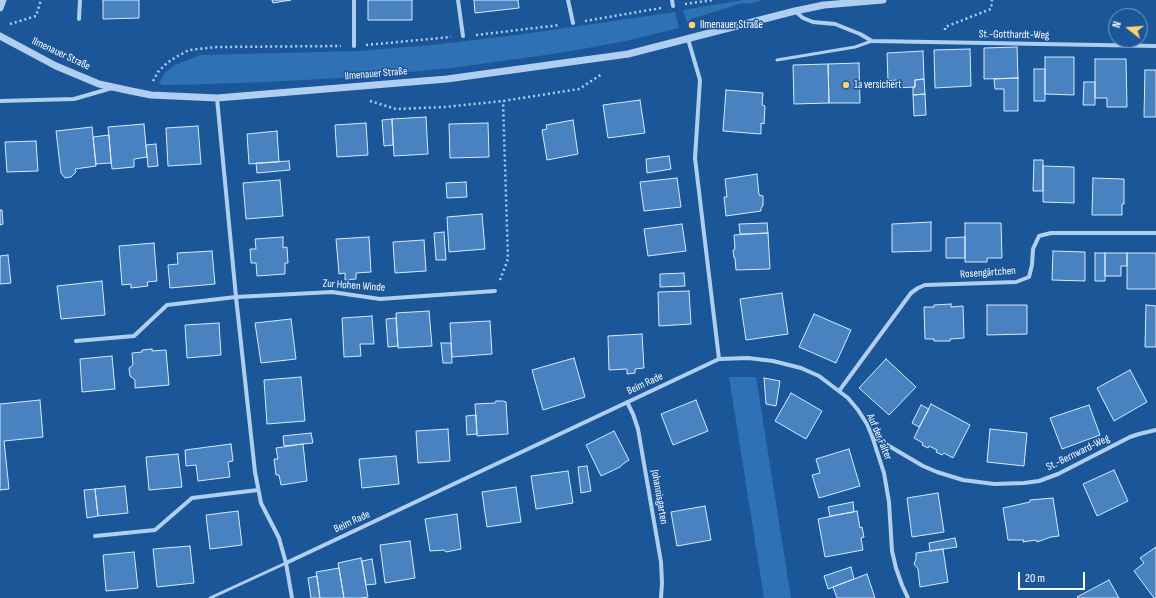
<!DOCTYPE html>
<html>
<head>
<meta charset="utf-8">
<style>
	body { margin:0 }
	#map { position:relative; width:1156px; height:598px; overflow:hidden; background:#1b5698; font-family:"Sofia Sans Condensed",sans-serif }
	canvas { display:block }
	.north { position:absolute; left:1108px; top:8px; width:40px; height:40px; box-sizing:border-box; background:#1b5698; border:1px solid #769ac1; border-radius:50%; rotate:287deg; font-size:11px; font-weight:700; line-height:16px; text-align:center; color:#fff }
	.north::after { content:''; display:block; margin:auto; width:14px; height:18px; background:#ffd06f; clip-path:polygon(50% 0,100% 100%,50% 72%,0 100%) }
	.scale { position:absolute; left:1018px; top:572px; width:67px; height:18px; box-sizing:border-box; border:2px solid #fff; border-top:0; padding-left:5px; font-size:12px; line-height:14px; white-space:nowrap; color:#fff; -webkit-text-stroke:3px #1b5698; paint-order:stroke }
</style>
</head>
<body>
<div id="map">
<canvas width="1156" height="598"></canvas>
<div class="north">N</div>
<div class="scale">20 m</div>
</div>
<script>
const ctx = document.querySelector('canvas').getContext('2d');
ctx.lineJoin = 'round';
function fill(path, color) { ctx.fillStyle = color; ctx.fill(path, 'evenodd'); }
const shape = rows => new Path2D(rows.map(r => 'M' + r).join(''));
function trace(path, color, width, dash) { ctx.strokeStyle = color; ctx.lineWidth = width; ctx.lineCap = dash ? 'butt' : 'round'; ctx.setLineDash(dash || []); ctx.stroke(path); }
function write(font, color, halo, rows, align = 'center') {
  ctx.font = font + ' "Sofia Sans Condensed",sans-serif'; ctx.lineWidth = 3; ctx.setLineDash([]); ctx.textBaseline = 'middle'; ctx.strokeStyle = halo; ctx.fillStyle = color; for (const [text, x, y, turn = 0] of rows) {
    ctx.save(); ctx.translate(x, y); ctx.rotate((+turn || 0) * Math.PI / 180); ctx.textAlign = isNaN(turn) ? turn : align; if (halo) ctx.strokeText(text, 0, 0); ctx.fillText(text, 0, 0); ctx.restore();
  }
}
fill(shape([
	[743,0,761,0,761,1,747,4,743,3,691,19,687,23,683,10],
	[675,12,679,28,626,41,560,53,452,68,358,77,267,82,175,85,162,85,159,83,164,74,174,65,201,55,358,51,432,45,517,35],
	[729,377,756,377,791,598,764,598]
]), '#2f71b5');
const building = shape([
	[103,0,139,0,139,18,103,19,103,0],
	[272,0,291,0,273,3,272,0],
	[368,0,412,0,412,20,368,20,368,0],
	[474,0,518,0,519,8,475,13,474,0],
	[1017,47,1018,78,984,79,984,48,1017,47],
	[970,49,971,86,935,88,934,50,970,49],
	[923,51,924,79,915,80,915,87,896,88,896,80,888,81,887,53,923,51],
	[1045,57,1074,57,1074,95,1045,94,1045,57],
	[1095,59,1126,59,1127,107,1107,107,1107,98,1095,98,1095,59],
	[859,63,860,103,829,103,828,64,859,63],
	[828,64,829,103,794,104,793,65,828,64],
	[1034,69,1045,69,1045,101,1034,101,1034,69],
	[1145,70,1156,70,1156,117,1144,117,1145,70],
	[1018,78,1018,111,1004,111,1004,89,995,89,994,79,1018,78],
	[924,79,925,94,913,95,913,87,915,87,915,80,924,79],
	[1084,82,1095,82,1095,105,1083,105,1084,82],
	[726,90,763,93,762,105,765,106,764,124,761,123,761,134,723,131,726,90],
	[925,94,926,115,914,116,913,95,925,94],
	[640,100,645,133,608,138,603,105,640,100],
	[426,117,428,154,394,156,392,119,426,117],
	[392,119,393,145,384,146,382,120,392,119],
	[573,120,578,154,547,160,542,130,547,129,546,125,573,120],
	[366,123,368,155,337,157,335,125,366,123],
	[488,123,489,157,450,158,449,124,488,123],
	[144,124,147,157,134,159,134,167,112,169,108,127,144,124],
	[198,126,201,164,168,166,166,128,198,126],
	[92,127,96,166,75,169,76,172,71,177,65,178,61,173,56,131,92,127],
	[277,131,279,162,249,164,247,134,277,131],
	[109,135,111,163,96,164,93,137,109,135],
	[36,141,38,171,7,172,5,142,36,141],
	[156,144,158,166,148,167,146,145,156,144],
	[669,156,671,169,647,173,646,159,669,156],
	[1034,160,1043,160,1043,191,1033,191,1034,160],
	[289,161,290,170,257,173,256,163,289,161],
	[1043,166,1074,167,1074,203,1043,202,1043,166],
	[757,174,759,195,763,196,763,206,761,208,761,211,726,216,724,197,727,197,725,179,757,174],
	[677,178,681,207,644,211,640,182,677,178],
	[1093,178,1124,179,1124,204,1122,204,1122,215,1092,215,1093,178],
	[280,180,283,216,246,219,243,183,280,180],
	[466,182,467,197,447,198,446,183,466,182],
	[0,210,2,210,3,224,0,225,0,210],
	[482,214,485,249,449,252,447,217,482,214],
	[931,222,931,251,892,252,892,224,931,222],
	[767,223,768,233,740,234,739,224,767,223],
	[965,223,1001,223,1002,258,987,258,987,262,965,262,965,223],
	[682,224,686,251,648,256,644,229,682,224],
	[444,232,446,260,436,260,434,233,444,232],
	[768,233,770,269,736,270,735,258,734,258,733,250,735,249,734,235,768,233],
	[283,237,283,248,287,247,288,263,285,263,285,274,257,276,256,263,251,263,250,249,256,249,255,239,283,237],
	[369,237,371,272,356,273,356,279,345,280,345,273,339,274,336,239,369,237],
	[965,237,965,258,946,258,946,238,965,237],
	[424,240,426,271,395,273,393,242,424,240],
	[154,243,157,281,147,282,148,286,131,288,131,284,122,285,119,246,154,243],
	[212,251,215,284,170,288,168,265,178,264,177,253,212,251],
	[1053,251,1085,252,1085,281,1052,280,1053,251],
	[1095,253,1105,253,1105,281,1095,281,1095,253],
	[1105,253,1127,253,1127,266,1121,266,1121,276,1105,276,1105,253],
	[1127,253,1156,253,1156,289,1127,289,1127,253],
	[8,255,11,283,0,284,0,256,8,255],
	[684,273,685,286,660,287,660,274,684,273],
	[102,281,105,315,61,319,57,286,102,281],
	[689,291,691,324,659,326,658,292,689,291],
	[782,293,788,334,746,340,740,299,782,293],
	[951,304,951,307,963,306,964,338,950,339,950,341,934,341,934,339,925,339,924,307,934,307,934,305,951,304],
	[987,305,1027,305,1027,334,987,335,987,305],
	[1146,305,1156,306,1156,347,1145,347,1146,305],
	[429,311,432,346,398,348,396,313,429,311],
	[814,314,851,330,836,363,799,347,814,314],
	[372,316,374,344,360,344,361,356,344,357,342,318,372,316],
	[396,318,398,346,388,347,386,319,396,318],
	[291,319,296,359,261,363,255,323,291,319],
	[490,321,492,354,452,357,450,323,490,321],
	[219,323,221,355,187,358,185,325,219,323],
	[642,334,644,368,635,369,635,373,627,374,627,369,609,370,608,336,642,334],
	[441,343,451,343,452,363,443,363,441,343],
	[152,349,152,351,166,350,169,385,135,388,135,380,130,376,129,368,133,365,132,353,142,352,142,350,152,349],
	[112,356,115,389,82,392,80,359,112,356],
	[574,358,585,397,543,410,532,370,574,358],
	[886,359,916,387,889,415,859,388,886,359],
	[1130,370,1147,402,1114,421,1097,388,1130,370],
	[301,377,305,421,267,424,264,380,301,377],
	[764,378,780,381,776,406,766,404,764,378],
	[791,393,822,411,806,439,775,421,791,393],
	[40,400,43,437,4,441,9,489,0,490,0,404,40,400],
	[696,400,708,431,673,445,661,414,696,400],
	[496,401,503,401,506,402,508,434,477,436,475,404,495,403,496,401],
	[931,404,970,425,953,458,944,453,942,455,936,452,937,450,929,446,928,448,922,445,923,443,914,438,931,404],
	[921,405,929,409,919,427,912,423,921,405],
	[1089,405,1100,435,1062,449,1050,418,1089,405],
	[476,415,477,434,467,435,466,416,476,415],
	[448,429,450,461,418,463,416,431,448,429],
	[990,429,1027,433,1024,466,987,462,990,429],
	[614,431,629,460,623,464,620,467,601,476,586,445,614,431],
	[311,433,313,443,284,446,283,436,311,433],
	[231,444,233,461,228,462,230,477,198,481,196,465,186,466,185,450,231,444],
	[303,444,307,481,281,485,279,475,276,475,274,459,278,459,276,448,303,444],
	[849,449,860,486,819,498,812,475,820,473,816,459,849,449],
	[178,454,182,487,149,490,146,457,178,454],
	[396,456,399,484,362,488,359,459,396,456],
	[587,466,591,491,581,493,578,467,587,466],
	[1114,470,1128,501,1097,516,1083,484,1114,470],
	[568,471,573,503,536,509,531,476,568,471],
	[125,486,128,513,98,516,95,489,125,486],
	[516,487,521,522,487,527,482,492,516,487],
	[95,489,98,516,87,518,84,490,95,489],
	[938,493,944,532,912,537,907,498,938,493],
	[1053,498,1059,536,1051,537,1037,542,1036,540,1023,542,1024,540,1008,540,1003,508,1030,502,1030,500,1053,498],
	[853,502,854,512,830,516,828,507,853,502],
	[705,506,711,540,677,546,671,512,705,506],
	[238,511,242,545,210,549,206,515,238,511],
	[857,511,860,528,862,527,864,537,861,538,863,550,825,557,818,519,857,511],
	[457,514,461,549,446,552,444,550,430,551,425,519,457,514],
	[955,538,957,547,930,551,929,543,955,538],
	[410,541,415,578,385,583,380,545,410,541],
	[190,546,194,583,157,587,153,549,190,546],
	[1156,547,1156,598,1154,598,1134,571,1144,563,1140,558,1156,547],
	[943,549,948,582,920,587,918,569,914,564,916,559,916,553,943,549],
	[134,552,138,588,106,591,103,555,134,552],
	[361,558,368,597,361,598,344,598,338,563,361,558],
	[372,559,376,584,366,585,362,561,372,559],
	[851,567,854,579,828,589,824,576,851,567],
	[339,568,344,598,320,598,316,572,339,568],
	[867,574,875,598,837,598,833,587,867,574],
	[317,576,320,598,311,598,308,578,317,576],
	[1109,580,1119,598,1078,598,1077,597,1109,580]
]);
fill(building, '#4882c0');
trace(building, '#d7e9fb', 1);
trace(shape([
	[685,4,713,0],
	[585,21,661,8],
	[10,24,36,16,41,0],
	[945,30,945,27,991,9,992,0],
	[476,35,560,25],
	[366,45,451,37],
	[153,81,158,72,167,63,176,57,189,50,217,47,341,46],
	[370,101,396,109,445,107,503,101,579,89,602,74],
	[500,280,508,259,503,101]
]), '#b0cff0', 2.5, [2, 3]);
trace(shape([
	[777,60,855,47,872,41],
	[210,598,286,563]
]), '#b0cff0', 3);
trace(shape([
	[458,0,463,36],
	[568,0,573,23],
	[672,0,673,6],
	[795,11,803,18,813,22,835,24,860,34,872,41,1156,46],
	[79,19,80,0],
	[688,39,700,80,695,158,719,359],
	[354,46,354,0],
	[217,98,236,297,255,472,261,503,279,538,286,563,292,598],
	[0,101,74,99,112,88],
	[76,341,134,336,167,305,236,297,332,292,380,299,495,291],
	[839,391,911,293,918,288,925,285,1016,282,1029,277,1032,265,1033,249,1039,236,1051,233,1156,233],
	[627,402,633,414,638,429,661,562,662,583,661,598],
	[872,436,923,466,937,472,963,480,994,484,1024,483,1039,481,1058,474,1130,437,1139,434,1156,430],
	[95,536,155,530,192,498,258,490],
	[286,563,719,359,748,358,773,361,801,368,819,376,848,398,858,410,867,424,872,436,884,473,889,502,892,551,896,568,902,585,908,598]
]), '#b0cff0', 4);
trace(shape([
	[0,8,3,0],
	[0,36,56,66,99,84,131,91,151,95,217,98,447,79,628,54,795,11,824,5,883,0]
]), '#b0cff0', 7);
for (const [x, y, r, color] of [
	[692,25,4,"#ffd06f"],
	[846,85,4,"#ffd06f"]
]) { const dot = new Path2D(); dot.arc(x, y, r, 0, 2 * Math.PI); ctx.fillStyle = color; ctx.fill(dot); trace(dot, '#1b5698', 1.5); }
write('11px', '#fff', '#1b5698', [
	["Ilmenauer Straße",700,25],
	["1a versichert",854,85]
], 'left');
write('11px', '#fff', '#1b5698', [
	["St.-Gotthardt-Weg",1014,35,1],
	["Ilmenauer Straße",61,54,25],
	["Ilmenauer Straße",376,74,-5],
	["Rosengärtchen",988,273,-4],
	["Zur Hohen Winde",354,286,4],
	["Beim Rade",645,384,-25],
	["Auf der Falter",879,437,67],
	["St.-Bernward-Weg",1078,453,-26],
	["Johannisgarten",659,497,80],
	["Beim Rade",352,522,-25]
]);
</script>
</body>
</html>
